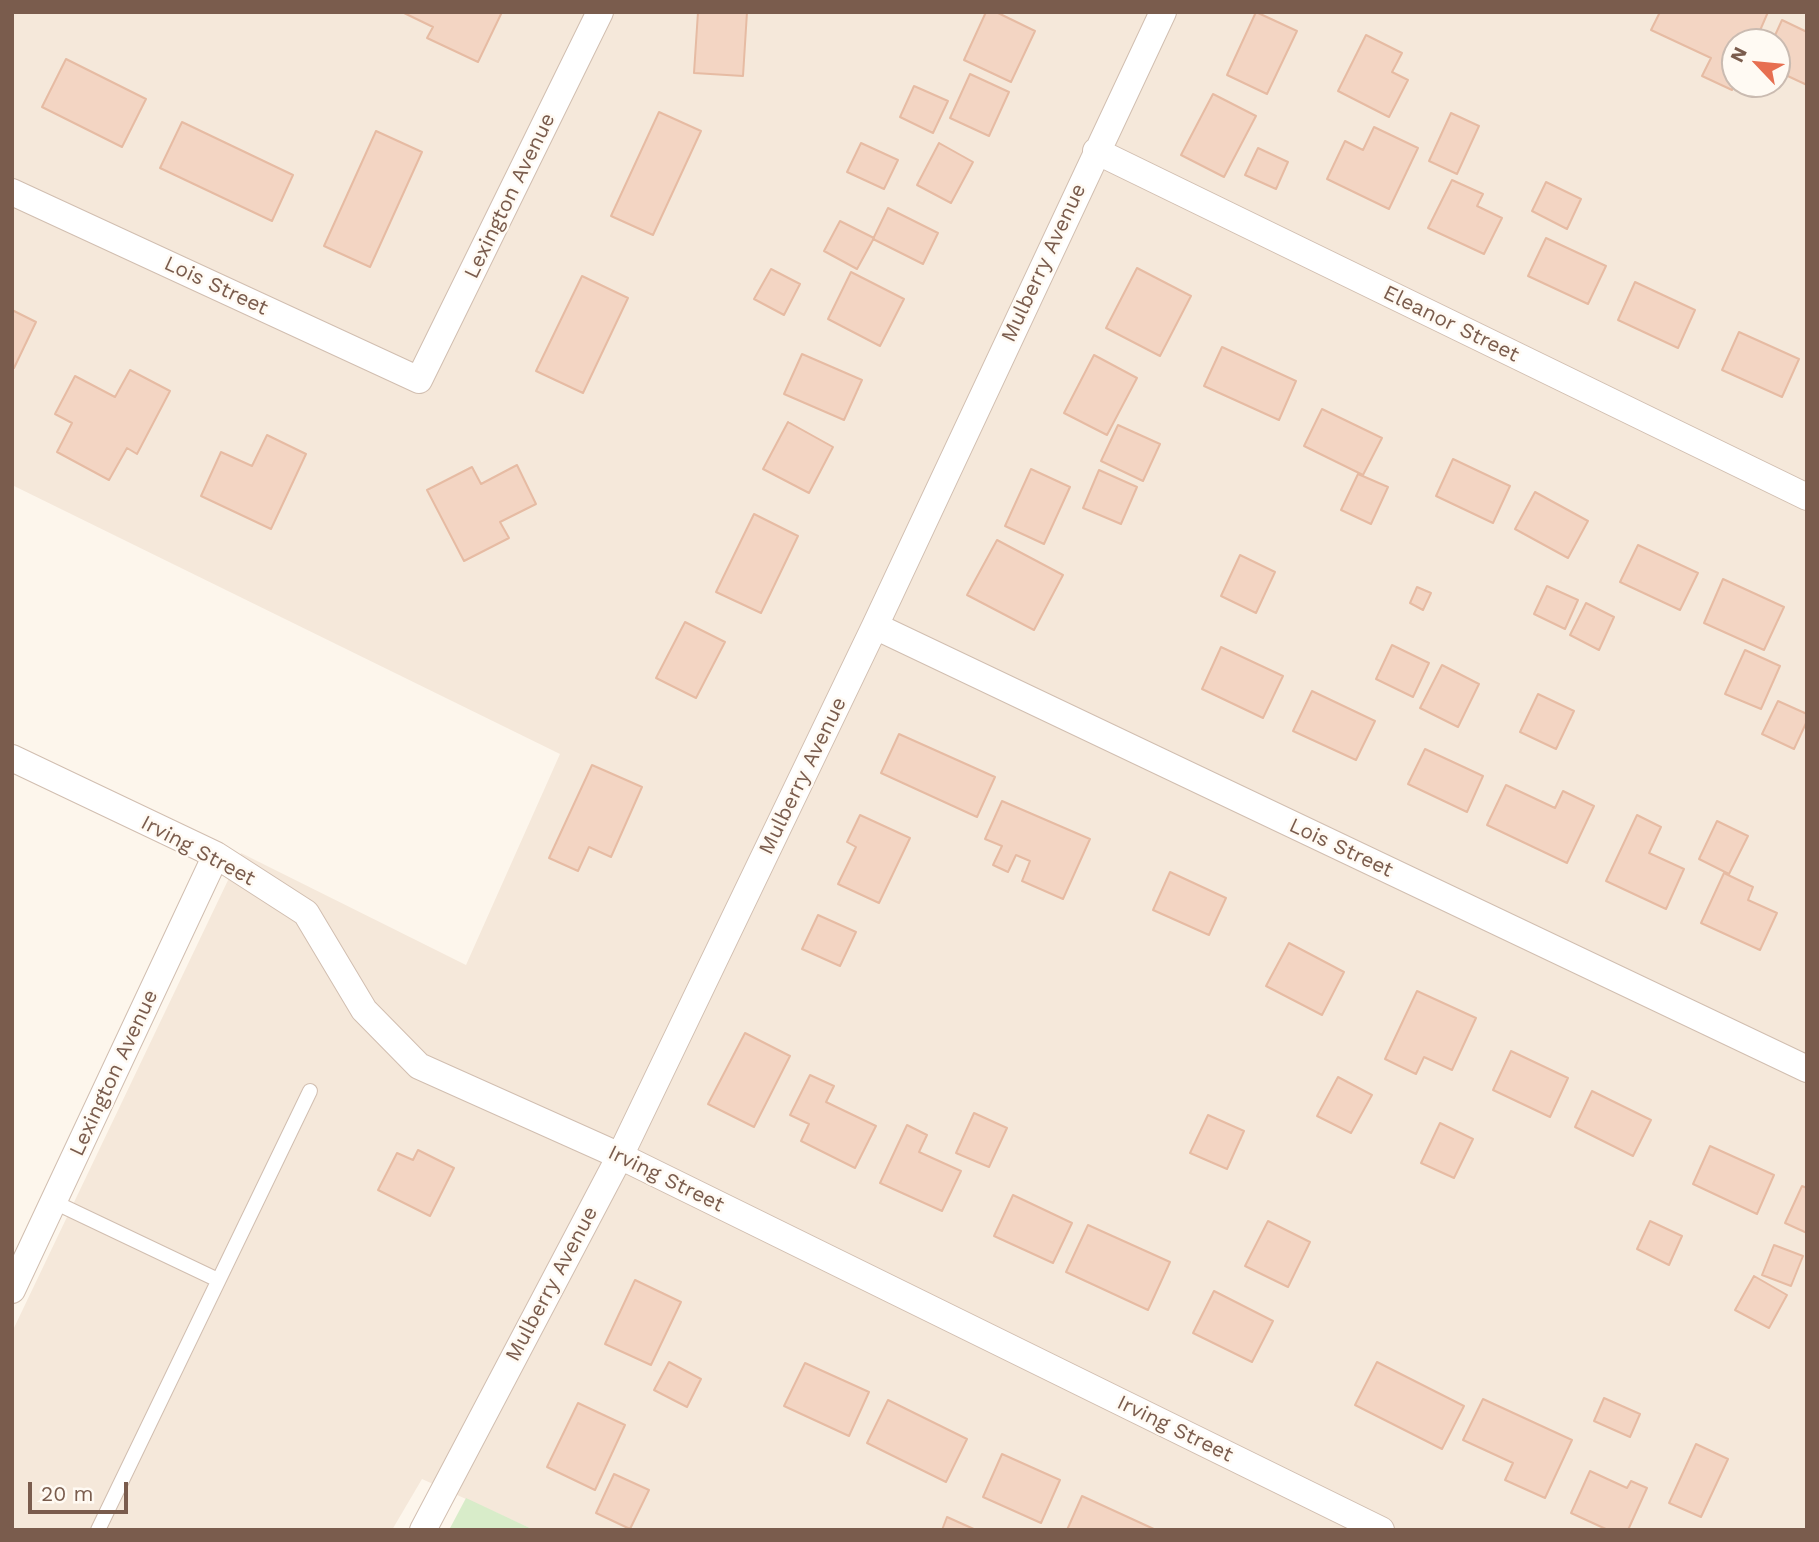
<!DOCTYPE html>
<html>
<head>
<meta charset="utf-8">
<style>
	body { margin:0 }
	#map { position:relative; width:1819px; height:1542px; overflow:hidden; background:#fdf6ec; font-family:"Work Sans",sans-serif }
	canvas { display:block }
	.frame { position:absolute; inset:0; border:14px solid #7a5c4d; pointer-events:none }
	.north { position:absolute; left:1721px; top:28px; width:70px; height:70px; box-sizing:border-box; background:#fffaf3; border:2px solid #cabbb1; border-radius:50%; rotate:296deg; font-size:19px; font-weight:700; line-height:28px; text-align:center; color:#7a5c4d }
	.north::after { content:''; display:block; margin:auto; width:24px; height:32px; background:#e76f51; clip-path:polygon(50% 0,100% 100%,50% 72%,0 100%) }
	.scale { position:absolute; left:28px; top:1482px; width:100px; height:32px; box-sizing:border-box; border:4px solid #7a5c4d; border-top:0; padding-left:9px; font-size:21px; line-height:24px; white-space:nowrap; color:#7a5c4d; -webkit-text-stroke:5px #fffaf3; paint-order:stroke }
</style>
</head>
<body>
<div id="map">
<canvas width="1819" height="1542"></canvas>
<div class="frame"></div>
<div class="north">N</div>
<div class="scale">20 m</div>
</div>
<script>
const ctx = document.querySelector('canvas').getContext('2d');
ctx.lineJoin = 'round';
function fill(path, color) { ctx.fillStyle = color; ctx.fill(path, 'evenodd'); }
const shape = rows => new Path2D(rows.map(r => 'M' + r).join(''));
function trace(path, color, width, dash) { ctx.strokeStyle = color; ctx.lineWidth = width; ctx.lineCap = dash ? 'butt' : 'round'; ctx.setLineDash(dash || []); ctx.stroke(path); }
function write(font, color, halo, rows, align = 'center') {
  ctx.font = font + ' "Work Sans",sans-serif'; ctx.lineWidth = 5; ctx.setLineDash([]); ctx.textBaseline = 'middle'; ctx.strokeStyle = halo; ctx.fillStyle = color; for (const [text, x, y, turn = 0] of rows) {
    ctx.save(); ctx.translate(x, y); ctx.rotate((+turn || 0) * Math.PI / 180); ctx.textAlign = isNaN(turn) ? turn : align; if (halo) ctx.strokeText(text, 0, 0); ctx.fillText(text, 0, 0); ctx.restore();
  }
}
fill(shape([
	[12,12,1807,12,1807,1530,534,1530,422,1479,392,1530,12,1530,12,1332,241,853,466,965,560,754,12,485],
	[1735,42,1777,42,1777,84,1735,84]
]), '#f5e8da');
fill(shape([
	[466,1498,534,1530,449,1530]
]), '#d8ecc9');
const building = shape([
	[402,12,502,12,478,62,427,38,433,27,402,12],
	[698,12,747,12,743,76,694,73,698,12],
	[986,12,996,12,1035,31,1011,82,964,60,986,12],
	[1256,12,1297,31,1267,94,1227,75,1256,12],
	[1660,12,1768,12,1755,42,1735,42,1735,84,1732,90,1702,76,1711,58,1651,30,1660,12],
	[1782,20,1807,32,1807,85,1777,71,1777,42,1772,42,1782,20],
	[1366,35,1402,53,1392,72,1408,80,1389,117,1338,91,1366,35],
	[66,59,146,99,122,147,42,107,66,59],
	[970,74,1009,92,989,136,950,118,970,74],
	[914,86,948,101,933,133,900,117,914,86],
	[1213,94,1256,116,1224,177,1181,155,1213,94],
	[659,112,701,131,653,235,611,216,659,112],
	[1451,113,1479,126,1457,174,1429,161,1451,113],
	[182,122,293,175,272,221,160,168,182,122],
	[1374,127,1418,148,1389,209,1327,179,1345,141,1363,150,1374,127],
	[376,131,422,152,370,267,324,246,376,131],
	[861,143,898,160,884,189,847,172,861,143],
	[939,143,973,162,951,203,917,185,939,143],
	[1258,148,1288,162,1276,189,1245,175,1258,148],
	[1452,180,1483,194,1477,206,1502,218,1484,254,1428,228,1452,180],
	[1546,182,1581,199,1567,229,1532,211,1546,182],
	[888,208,938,233,923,264,873,239,888,208],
	[840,221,874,238,857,269,824,251,840,221],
	[1546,238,1606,266,1588,304,1528,276,1546,238],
	[1137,268,1191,296,1160,356,1106,328,1137,268],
	[771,269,800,284,784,315,754,299,771,269],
	[851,272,904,299,880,346,828,319,851,272],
	[582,276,628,298,583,393,536,371,582,276],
	[1635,282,1695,310,1678,348,1618,320,1635,282],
	[12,310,36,322,14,368,12,367,12,310],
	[1739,332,1799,359,1782,397,1722,370,1739,332],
	[1222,347,1296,381,1279,420,1204,386,1222,347],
	[802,354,862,380,844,420,784,394,802,354],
	[1094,355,1137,378,1107,435,1064,413,1094,355],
	[130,370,170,391,137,454,127,448,109,480,57,452,72,423,55,414,75,376,115,397,130,370],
	[1322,409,1382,438,1363,475,1304,446,1322,409],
	[788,422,833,447,809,493,763,469,788,422],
	[1118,425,1160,444,1143,481,1101,461,1118,425],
	[267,435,306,454,271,529,201,496,221,452,252,466,267,435],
	[1453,459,1510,486,1493,523,1436,496,1453,459],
	[517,465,536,504,500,522,509,538,464,561,427,490,472,467,481,484,517,465],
	[1031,469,1070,487,1044,544,1005,526,1031,469],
	[1099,470,1137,487,1121,524,1083,508,1099,470],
	[1358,474,1388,487,1371,524,1341,510,1358,474],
	[1535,492,1588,521,1568,558,1515,529,1535,492],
	[754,514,798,536,761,613,716,592,754,514],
	[997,540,1063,575,1034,630,967,595,997,540],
	[1638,545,1698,573,1680,610,1620,582,1638,545],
	[1240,555,1275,572,1256,613,1221,596,1240,555],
	[1723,579,1784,607,1764,650,1704,623,1723,579],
	[1547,586,1578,600,1565,629,1534,614,1547,586],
	[1417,587,1431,593,1423,610,1410,603,1417,587],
	[1586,603,1614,617,1599,650,1570,635,1586,603],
	[685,622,725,642,696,698,656,678,685,622],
	[1392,645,1429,663,1413,697,1376,679,1392,645],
	[1221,647,1283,676,1263,718,1202,689,1221,647],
	[1745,650,1780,666,1761,709,1725,694,1745,650],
	[1442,665,1479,684,1458,727,1420,708,1442,665],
	[1312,691,1375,721,1356,760,1293,731,1312,691],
	[1538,694,1574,711,1556,749,1520,732,1538,694],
	[1778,701,1807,714,1807,721,1794,749,1762,734,1778,701],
	[899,734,995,777,977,817,881,773,899,734],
	[1425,749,1483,776,1467,812,1408,784,1425,749],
	[592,765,642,787,611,857,589,847,578,871,549,858,592,765],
	[1506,785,1555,808,1563,791,1594,806,1567,863,1487,825,1506,785],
	[1002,801,1090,839,1063,899,1022,881,1030,861,1016,855,1008,872,993,865,1002,846,985,839,1002,801],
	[860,815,910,838,879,903,838,884,856,847,847,842,860,815],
	[1637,815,1661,827,1649,853,1684,869,1666,909,1606,881,1637,815],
	[1717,821,1748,836,1729,874,1699,859,1717,821],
	[1170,872,1226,898,1209,935,1153,910,1170,872],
	[1724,873,1753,887,1748,900,1777,913,1760,950,1701,923,1724,873],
	[818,915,856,932,840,966,802,949,818,915],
	[1289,943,1344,972,1322,1015,1266,986,1289,943],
	[1417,991,1476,1018,1452,1070,1424,1057,1416,1074,1385,1059,1417,991],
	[745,1033,790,1056,754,1127,708,1104,745,1033],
	[1511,1051,1568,1078,1550,1117,1493,1090,1511,1051],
	[810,1075,834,1086,826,1102,876,1126,855,1168,801,1141,809,1124,790,1115,810,1075],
	[1338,1077,1372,1095,1351,1133,1317,1116,1338,1077],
	[1592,1091,1651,1120,1633,1156,1575,1127,1592,1091],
	[974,1113,1007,1128,989,1167,956,1153,974,1113],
	[1208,1115,1244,1131,1227,1169,1190,1153,1208,1115],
	[1440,1123,1473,1139,1454,1178,1421,1163,1440,1123],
	[907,1125,927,1135,919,1152,961,1171,942,1211,880,1183,907,1125],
	[1710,1146,1774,1175,1757,1214,1693,1184,1710,1146],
	[418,1150,454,1168,430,1216,378,1190,397,1153,413,1160,418,1150],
	[1802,1186,1807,1188,1807,1233,1785,1223,1802,1186],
	[1013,1195,1072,1223,1053,1263,994,1236,1013,1195],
	[1268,1221,1310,1242,1288,1287,1245,1266,1268,1221],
	[1650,1221,1682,1236,1669,1265,1637,1249,1650,1221],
	[1088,1225,1170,1262,1148,1310,1066,1272,1088,1225],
	[1774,1245,1803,1256,1791,1286,1762,1275,1774,1245],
	[1754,1276,1787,1295,1769,1328,1735,1310,1754,1276],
	[635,1280,681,1302,651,1365,605,1344,635,1280],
	[1214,1291,1273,1321,1252,1362,1193,1333,1214,1291],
	[669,1362,701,1379,687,1407,654,1390,669,1362],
	[1377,1362,1464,1406,1442,1449,1355,1405,1377,1362],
	[805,1363,869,1392,849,1436,784,1406,805,1363],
	[1604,1398,1640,1414,1630,1437,1594,1421,1604,1398],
	[1483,1399,1572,1440,1545,1498,1505,1480,1513,1463,1463,1440,1483,1399],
	[888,1400,967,1439,946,1482,867,1443,888,1400],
	[578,1403,625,1425,595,1490,547,1467,578,1403],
	[1696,1444,1728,1459,1701,1517,1669,1503,1696,1444],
	[1002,1454,1060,1480,1041,1523,983,1497,1002,1454],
	[1590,1471,1627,1488,1631,1481,1647,1488,1628,1530,1608,1530,1571,1513,1590,1471],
	[614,1474,649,1490,630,1529,596,1513,614,1474],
	[1082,1496,1156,1530,1067,1530,1082,1496],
	[947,1517,976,1530,942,1530,947,1517]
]);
fill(building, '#f3d5c3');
trace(building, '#e6bba3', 2);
const lane = shape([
	[54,1202,218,1280],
	[98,1530,310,1091]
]);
const street = shape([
	[1096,151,1807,497],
	[12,192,419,380,600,12],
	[875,626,1807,1069],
	[12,758,216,855,306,913,364,1010,419,1066,620,1156,1381,1530],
	[12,1290,216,855],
	[423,1530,620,1156,875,626,1163,12]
]);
trace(lane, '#d1beb0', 16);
trace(street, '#d1beb0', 28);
trace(lane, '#fff', 14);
trace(street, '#fff', 26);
write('21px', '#7a5c4d', '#fffaf3', [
	["Lexington Avenue",510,196,-64],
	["Mulberry Avenue",1044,263,-65],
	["Lois Street",216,286,25],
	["Eleanor Street",1451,324,26],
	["Mulberry Avenue",803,776,-64],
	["Lois Street",1341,848,25],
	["Irving Street",198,851,28],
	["Lexington Avenue",114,1073,-65],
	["Irving Street",666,1179,26],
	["Mulberry Avenue",552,1284,-62],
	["Irving Street",1175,1429,26]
]);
</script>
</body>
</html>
